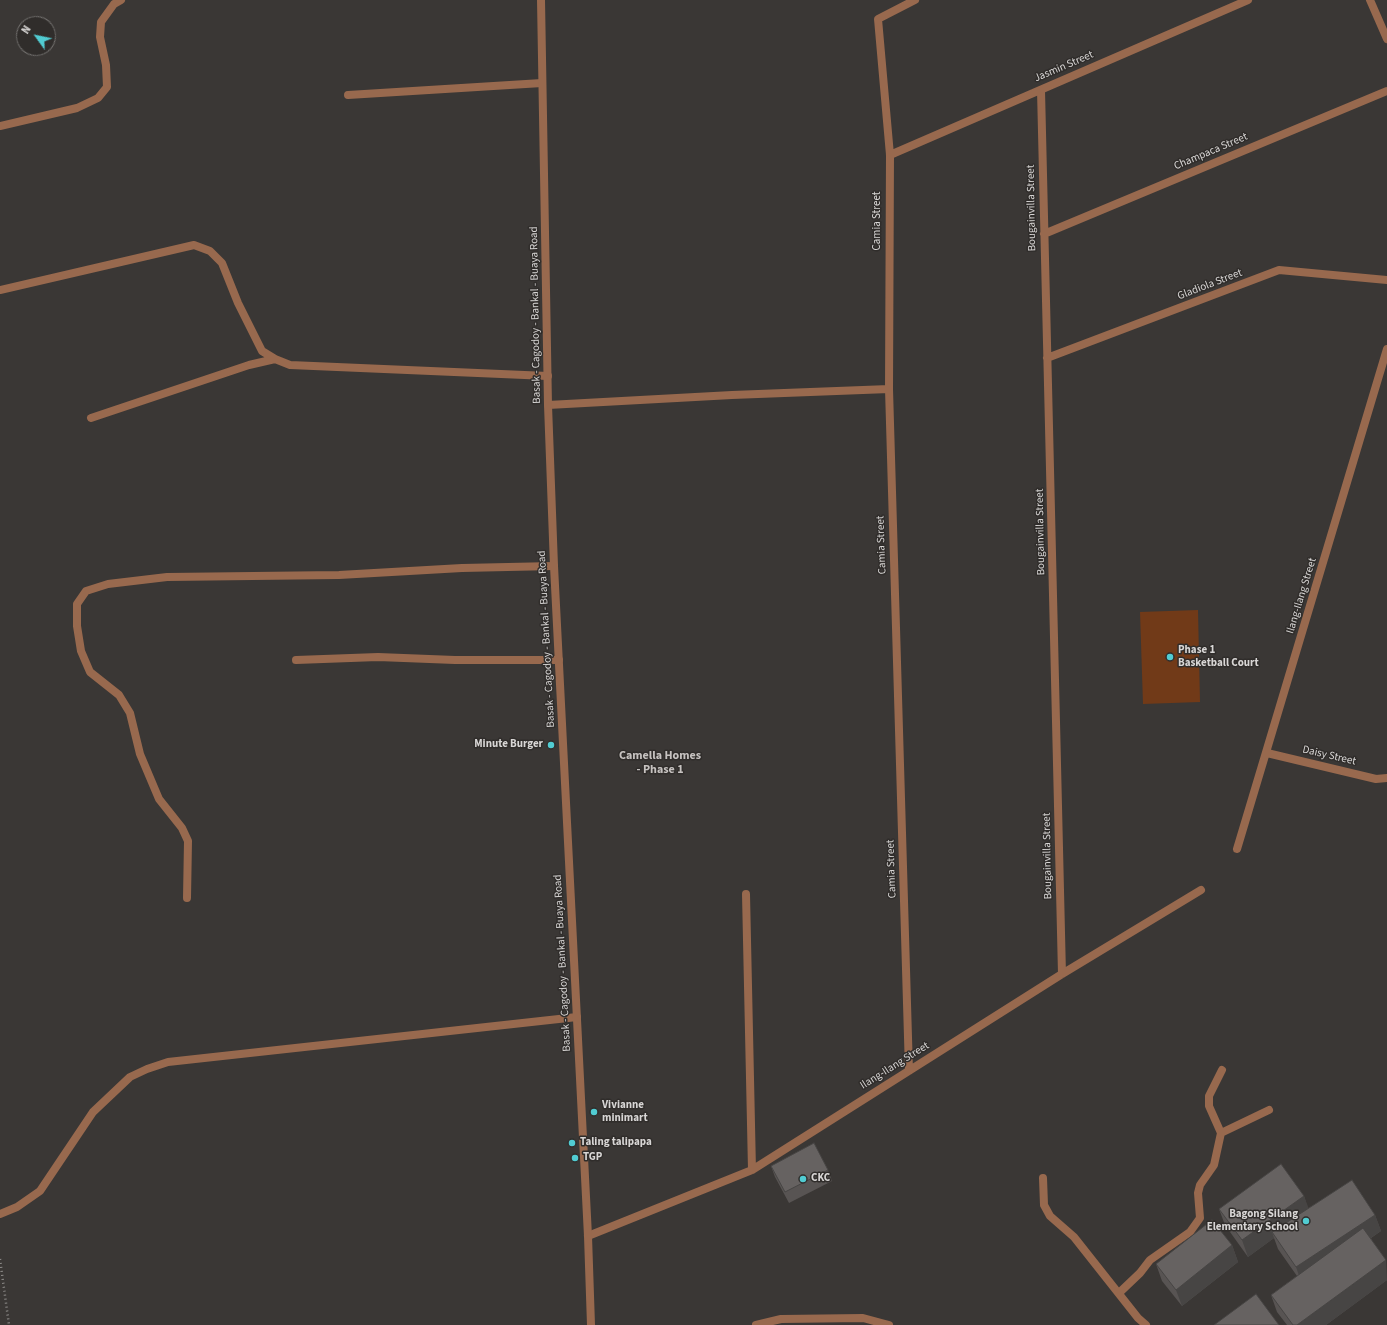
<!DOCTYPE html>
<html>
<head>
<meta charset="utf-8">
<style>
	body { margin:0 }
	#map { position:relative; width:1387px; height:1325px; overflow:hidden; background:#3a3735; font-family:"Source Sans 3",sans-serif }
	canvas { display:block }
	.north { position:absolute; left:16px; top:16px; width:40px; height:40px; box-sizing:border-box; background:#302d2b; border:1px solid #73716f; border-radius:50%; rotate:303deg; font-size:11px; font-weight:700; line-height:16px; text-align:center; color:#d8d6d5 }
	.north::after { content:''; display:block; margin:auto; width:14px; height:18px; background:#51ccd2; clip-path:polygon(50% 0,100% 100%,50% 72%,0 100%) }
</style>
</head>
<body>
<div id="map">
<canvas width="1387" height="1325"></canvas>
<div class="north">N</div>
</div>
<script>
const ctx = document.querySelector('canvas').getContext('2d');
ctx.lineJoin = 'round';
function fill(path, color) { ctx.fillStyle = color; ctx.fill(path, 'evenodd'); }
const shape = rows => new Path2D(rows.map(r => 'M' + r).join(''));
function trace(path, color, width, dash) { ctx.strokeStyle = color; ctx.lineWidth = width; ctx.lineCap = dash ? 'butt' : 'round'; ctx.setLineDash(dash || []); ctx.stroke(path); }
function write(font, color, halo, rows, align = 'center') {
  ctx.font = font + ' "Source Sans 3",sans-serif'; ctx.lineWidth = 3; ctx.setLineDash([]); ctx.textBaseline = 'middle'; ctx.strokeStyle = halo; ctx.fillStyle = color; for (const [text, x, y, turn = 0] of rows) {
    ctx.save(); ctx.translate(x, y); ctx.rotate((+turn || 0) * Math.PI / 180); ctx.textAlign = isNaN(turn) ? turn : align; if (halo) ctx.strokeText(text, 0, 0); ctx.fillText(text, 0, 0); ctx.restore();
  }
}
fill(shape([
	[1198,610,1200,702,1143,704,1140,612]
]), '#713a18');
trace(shape([
	[0,1259,9,1325]
]), '#8e8c8a', 2.5, [1, 3]);
trace(shape([
	[348,95,542,83]
]), '#98694e', 8);
trace(shape([
	[1370,0,1387,39],
	[1041,90,1062,974],
	[0,126,77,108,98,98,107,87,106,65,100,37,101,22,114,4,121,0],
	[890,155,1248,0],
	[1044,234,1387,91],
	[0,290,194,245,210,251,222,263,238,303,262,351,275,359,290,365,548,376],
	[1047,358,1279,270,1387,280],
	[548,405,732,395,889,389],
	[91,418,249,365,275,359],
	[296,660,378,657,455,660,559,660],
	[1267,753,1376,779,1387,778],
	[1237,849,1387,349],
	[746,894,752,1170],
	[187,898,188,841,182,828,159,799,140,754,130,713,119,695,90,672,81,651,77,626,77,604,86,591,108,584,167,577,339,575,462,568,554,566],
	[909,1071,889,389,890,155,878,19,915,0],
	[1221,1133,1269,1110],
	[1043,1178,1044,1205,1050,1216,1074,1237,1138,1318,1146,1325],
	[0,1214,17,1207,40,1191,93,1112,130,1077,147,1069,168,1062,577,1017],
	[588,1236,752,1170,1062,974,1201,890],
	[1119,1293,1140,1273,1150,1260,1190,1232,1200,1218,1198,1193,1200,1185,1214,1165,1221,1133,1209,1106,1209,1096,1222,1070],
	[756,1325,781,1319,863,1318,889,1325]
]), '#98694e', 8);
trace(shape([
	[541,0,548,405,554,566,588,1236,591,1325]
]), '#98694e', 8);
fill(shape([
	[771,1166,828,1170,832,1181,789,1203,775,1177],
	[1304,1196,1308,1209,1375,1215,1381,1231,1371,1238,1387,1280,1326,1325,1287,1325,1277,1312,1271,1295,1297,1276,1278,1249,1274,1238,1248,1257,1225,1225,1219,1209],
	[1232,1245,1238,1262,1182,1306,1162,1281,1156,1264]
]), '#585453');
fill(shape([
	[1304,1196,1310,1212,1272,1232,1274,1238,1248,1257,1242,1240],
	[1375,1215,1381,1231,1302,1284,1296,1267],
	[1232,1245,1238,1262,1182,1306,1176,1290],
	[1386,1260,1387,1280,1326,1325,1297,1325]
]), '#474544');
const building = shape([
	[814,1143,828,1170,785,1192,771,1166,814,1143],
	[1281,1164,1304,1196,1242,1240,1219,1209,1281,1164],
	[1352,1180,1375,1215,1296,1267,1272,1232,1352,1180],
	[1212,1220,1232,1245,1176,1290,1156,1264,1212,1220],
	[1363,1228,1386,1260,1297,1325,1293,1325,1271,1295,1363,1228],
	[1256,1294,1279,1325,1214,1325,1256,1294]
]);
fill(building, '#666261');
trace(building, '#474544', 1);
for (const [x, y, r, color] of [
	[1170,657,4,"#51ccd2"],
	[551,745,4,"#51ccd2"],
	[594,1112,4,"#51ccd2"],
	[572,1143,4,"#51ccd2"],
	[575,1158,4,"#51ccd2"],
	[803,1179,4,"#51ccd2"],
	[1306,1221,4,"#51ccd2"]
]) { const dot = new Path2D(); dot.arc(x, y, r, 0, 2 * Math.PI); ctx.fillStyle = color; ctx.fill(dot); trace(dot, '#302d2b', 1.5); }
write('11px', '#d8d6d5', '#302d2b', [
	["Jasmin Street",1064,67,-23],
	["Champaca Street",1211,152,-23],
	["Bougainvilla Street",1032,208,-91],
	["Camia Street",878,221,-90],
	["Gladiola Street",1210,285,-21],
	["Basak - Cagodoy - Bankal - Buaya Road",536,315,-91],
	["Bougainvilla Street",1041,532,-91],
	["Camia Street",882,545,-92],
	["Ilang-Ilang Street",1302,596,-73],
	["Basak - Cagodoy - Bankal - Buaya Road",547,639,-93],
	["Daisy Street",1329,756,13],
	["Bougainvilla Street",1048,856,-91],
	["Camia Street",892,869,-92],
	["Basak - Cagodoy - Bankal - Buaya Road",563,963,-93],
	["Ilang-Ilang Street",895,1066,-32]
]);
write('bold 11px', '#d8d6d5', '#302d2b', [
	["Phase 1",1178,651],
	["Basketball Court",1178,664],
	["Minute Burger",543,745,"right"],
	["Vivianne",602,1106],
	["minimart",602,1119],
	["Taling talipapa",580,1143],
	["TGP",583,1158],
	["CKC",811,1179],
	["Bagong Silang",1298,1215,"right"],
	["Elementary School",1298,1228,"right"]
], 'left');
write('bold 12px', '#c6c2c0', '#302d2b', [
	["Camella Homes",660,756],
	["- Phase 1",660,770]
]);
</script>
</body>
</html>
